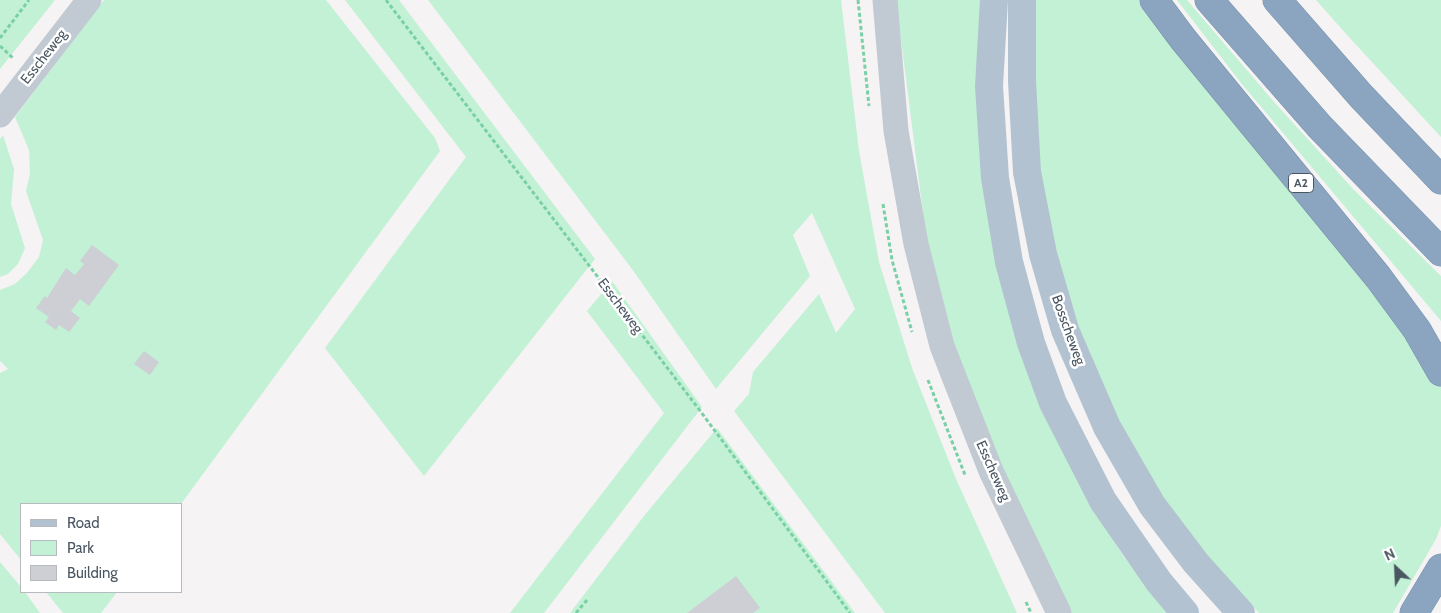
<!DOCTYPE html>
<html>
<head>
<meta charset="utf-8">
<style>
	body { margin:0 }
	#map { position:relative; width:1441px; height:613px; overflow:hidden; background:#f5f3f3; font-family:Cabin,sans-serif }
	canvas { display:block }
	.legend { position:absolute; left:20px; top:503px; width:162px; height:90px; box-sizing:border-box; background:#fff; border:1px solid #b7bbc0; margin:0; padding:6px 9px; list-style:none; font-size:15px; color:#4a5661 }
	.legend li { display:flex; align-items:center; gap:10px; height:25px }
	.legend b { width:25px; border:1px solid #b7bbc0 }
	.north { position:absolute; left:1371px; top:543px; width:50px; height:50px; -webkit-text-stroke:4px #fff; paint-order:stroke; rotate:335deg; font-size:14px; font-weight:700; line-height:20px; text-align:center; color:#4a5661 }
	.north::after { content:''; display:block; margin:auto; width:18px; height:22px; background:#4a5661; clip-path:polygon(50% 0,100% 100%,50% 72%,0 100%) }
</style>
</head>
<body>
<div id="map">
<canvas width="1441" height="613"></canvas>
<ul class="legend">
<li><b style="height:6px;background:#b3c2d1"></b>Road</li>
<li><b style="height:14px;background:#c3f1d5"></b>Park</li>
<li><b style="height:14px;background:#cdcfd5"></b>Building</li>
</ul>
<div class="north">N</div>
</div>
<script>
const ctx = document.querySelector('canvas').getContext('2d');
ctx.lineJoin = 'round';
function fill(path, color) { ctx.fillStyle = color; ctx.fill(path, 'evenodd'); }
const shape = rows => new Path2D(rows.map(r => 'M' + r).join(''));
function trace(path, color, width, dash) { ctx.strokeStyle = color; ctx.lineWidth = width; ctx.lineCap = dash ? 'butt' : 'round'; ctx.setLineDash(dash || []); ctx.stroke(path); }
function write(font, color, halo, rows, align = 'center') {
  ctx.font = font + ' Cabin,sans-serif'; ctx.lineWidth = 5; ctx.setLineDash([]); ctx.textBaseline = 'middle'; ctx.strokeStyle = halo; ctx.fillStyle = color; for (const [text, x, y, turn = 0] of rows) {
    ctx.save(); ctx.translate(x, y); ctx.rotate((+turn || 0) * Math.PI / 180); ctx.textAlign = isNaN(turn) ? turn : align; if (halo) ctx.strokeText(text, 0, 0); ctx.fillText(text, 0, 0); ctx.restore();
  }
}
fill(shape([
	[0,0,55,0,0,69],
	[104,0,326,0,435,138,440,151,181,504,21,504,21,560,0,534,0,373,8,369,0,361,0,290,15,284,27,273,39,257,43,240,26,191,30,174,29,150,15,117],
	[345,0,399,0,595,259,424,476,325,348,466,157],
	[428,0,841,0,859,151,879,262,912,368,956,479,1017,613,885,613,734,411,749,394,753,372,819,294,836,333,855,309,812,213,793,235,810,276,716,389,632,269],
	[896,0,987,0,986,168,1099,518,1124,557,1170,613,1071,613,995,455,951,337,927,244],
	[1033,0,1149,0,1441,372,1441,526,1436,539,1393,613,1259,613,1196,545,1155,490,1089,367,1038,189],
	[1177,0,1187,0,1275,103,1354,190,1441,276,1441,321,1241,83],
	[1316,0,1441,0,1441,137,1348,36],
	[3,135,14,169,11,204,25,248,18,264,8,274,0,277,0,139],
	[612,281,702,407,544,613,510,613,664,413,587,311],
	[717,428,855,613,570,613,644,516],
	[0,562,21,587,21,592,25,592,40,613,0,613],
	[46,592,117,592,101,613,63,613]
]), '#c3f1d5');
fill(shape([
	[92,245,119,265,89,306,80,299,71,311,80,318,69,332,59,325,56,330,45,322,49,317,36,308,45,296,47,298,66,268,75,275,84,264,80,261],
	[144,351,159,362,150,375,134,364],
	[736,576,760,608,753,613,687,613]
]), '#cdcfd5');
const highway = shape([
	[1154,0,1183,39,1378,277,1417,330,1441,372],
	[1209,0,1320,127,1441,252],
	[1277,0,1361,96,1441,180],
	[1414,613,1441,568]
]);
trace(highway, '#7690ad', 29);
trace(shape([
	[386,0,698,408,850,613],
	[858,0,869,106],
	[0,38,29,0],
	[0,46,14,59],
	[883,204,892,260,912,332],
	[928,380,965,475],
	[1026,602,1031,613],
	[576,613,587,600]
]), '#7ad0a6', 3, [4, 2.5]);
trace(shape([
	[885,0,896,131,916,244,942,346,991,471,1059,613],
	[0,115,89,0]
]), '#c1cad2', 25);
trace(shape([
	[994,0,989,86,995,178,1009,262,1031,343,1053,403,1103,501,1159,582,1185,613],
	[1022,0,1022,81,1027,172,1043,254,1065,330,1107,427,1152,505,1196,563,1241,613]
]), '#b3c2d1', 28);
trace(highway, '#8ba5c1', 28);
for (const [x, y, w] of [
	[1301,183,25]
]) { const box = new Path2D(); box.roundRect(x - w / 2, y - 9.5, w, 19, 4); ctx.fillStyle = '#fff'; ctx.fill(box); trace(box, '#4a5661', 1); }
write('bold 12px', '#4a5661', null, [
	["A2",1301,183]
]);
write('14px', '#4a5661', '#fff', [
	["Esscheweg",44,57,-52],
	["Esscheweg",620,306,53],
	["Bosscheweg",1068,330,70],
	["Esscheweg",993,471,66]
]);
</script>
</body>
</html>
